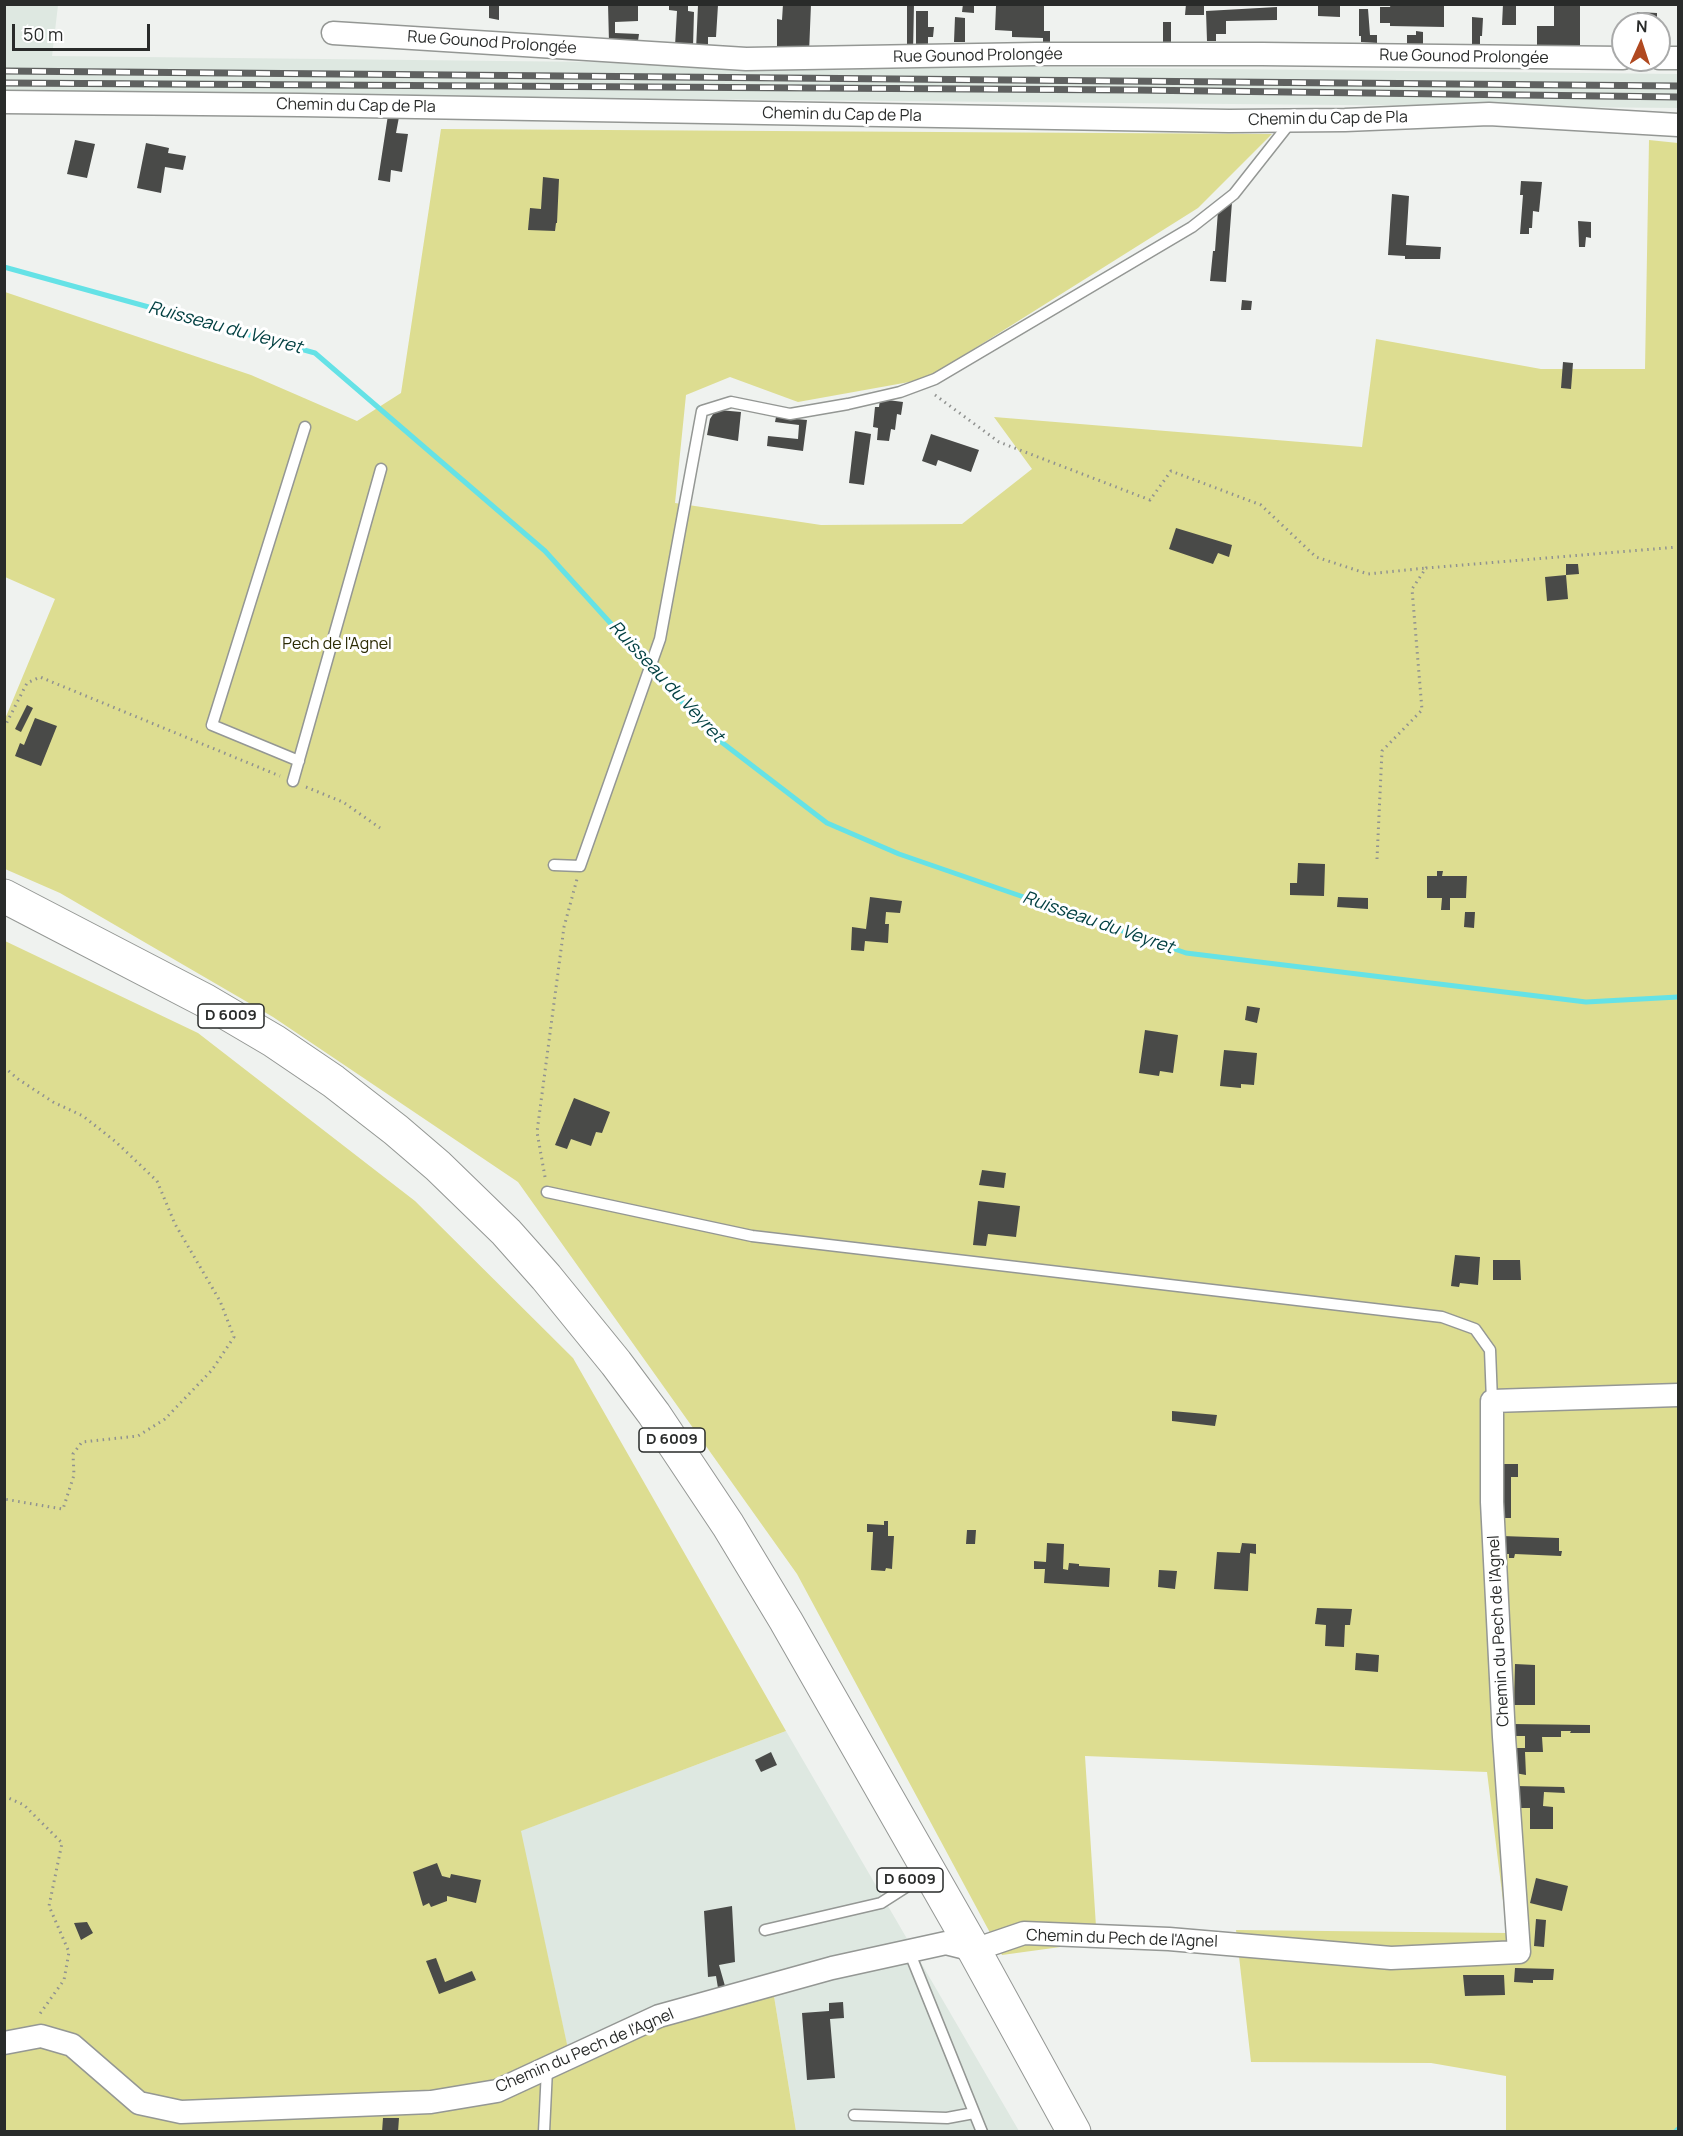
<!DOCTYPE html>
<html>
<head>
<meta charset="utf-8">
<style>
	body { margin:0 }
	#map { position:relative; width:1683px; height:2136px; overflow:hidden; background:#eff2ef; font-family:Manrope,sans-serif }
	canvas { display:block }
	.frame { position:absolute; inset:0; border:6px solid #292b2a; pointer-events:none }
	.north { position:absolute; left:1611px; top:12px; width:60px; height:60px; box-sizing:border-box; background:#fff; border:2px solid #a9aaaa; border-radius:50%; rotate:3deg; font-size:16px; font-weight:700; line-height:24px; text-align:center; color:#292b2a }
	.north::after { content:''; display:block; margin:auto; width:21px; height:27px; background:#b04920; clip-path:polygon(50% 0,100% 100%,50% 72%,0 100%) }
	.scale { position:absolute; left:12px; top:24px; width:138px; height:27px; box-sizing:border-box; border:3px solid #292b2a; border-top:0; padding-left:8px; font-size:18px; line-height:21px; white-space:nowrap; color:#292b2a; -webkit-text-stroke:4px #fff; paint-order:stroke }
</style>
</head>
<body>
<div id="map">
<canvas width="1683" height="2136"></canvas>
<div class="frame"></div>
<div class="north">N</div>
<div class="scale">50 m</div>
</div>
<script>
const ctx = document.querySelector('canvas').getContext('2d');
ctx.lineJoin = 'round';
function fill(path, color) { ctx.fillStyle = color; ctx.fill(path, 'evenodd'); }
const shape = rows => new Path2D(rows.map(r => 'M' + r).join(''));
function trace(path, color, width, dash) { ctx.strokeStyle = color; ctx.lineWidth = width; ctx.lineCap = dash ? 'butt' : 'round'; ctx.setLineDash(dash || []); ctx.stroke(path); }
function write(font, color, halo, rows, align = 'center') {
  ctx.font = font + ' Manrope,sans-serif'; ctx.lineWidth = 6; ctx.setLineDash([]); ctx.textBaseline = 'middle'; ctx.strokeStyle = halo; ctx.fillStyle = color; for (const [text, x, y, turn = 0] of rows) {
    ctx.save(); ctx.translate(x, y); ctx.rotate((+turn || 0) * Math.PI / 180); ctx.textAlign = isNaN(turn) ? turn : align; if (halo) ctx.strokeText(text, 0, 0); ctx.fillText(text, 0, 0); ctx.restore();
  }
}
fill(shape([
	[5,4,58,5,52,56,1678,74,1678,108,5,93],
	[786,1731,1019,2131,796,2131,773,1990,570,2059,520,1831]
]), '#dee8e1');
fill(shape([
	[441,129,1272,134,1198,208,926,379,798,402,730,377,686,395,675,503,821,525,962,524,1032,469,994,417,1362,447,1376,339,1541,369,1645,369,1649,140,1678,143,1678,2131,1506,2131,1506,2076,1431,2063,1251,2062,1236,1930,1507,1933,1487,1772,1085,1756,1097,1942,1002,1955,797,1574,518,1182,273,1017,60,893,5,869,5,719,55,599,5,577,5,292,251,375,357,421,401,393],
	[5,941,198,1033,415,1201,573,1358,786,1731,521,1831,570,2058,773,1990,796,2131,5,2132]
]), '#dddd91');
trace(shape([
	[4,267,315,353,545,551,711,734,827,823,899,854,1186,953,1586,1002,1678,997],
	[1675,2132,1678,2129]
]), '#65e2e6', 5);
fill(shape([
	[489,4,499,4,499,20,489,18],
	[608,4,638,4,638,21,615,22,615,33,639,34,638,41,651,41,651,46,609,42],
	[669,4,688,4,688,11,694,12,693,47,675,46,677,11,669,10],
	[783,4,811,4,809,53,777,53,777,19,782,20],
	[907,4,914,4,913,52,907,52],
	[963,4,974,4,974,13,962,12],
	[1186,4,1204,4,1204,15,1185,15],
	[1391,4,1444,4,1444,27,1390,26,1390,23,1380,23,1380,7,1390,7],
	[1503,4,1516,5,1516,25,1502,25],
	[1554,4,1580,4,1580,47,1537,46,1537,26,1554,26],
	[698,5,718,5,716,37,708,37,708,51,696,50],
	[1318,5,1340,5,1340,17,1318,16],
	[996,6,1044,6,1044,31,1050,31,1050,46,1043,46,1043,38,1012,37,1012,31,995,30],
	[1277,7,1277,20,1226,21,1226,34,1216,34,1216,41,1207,41,1206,11],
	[1359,9,1368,9,1370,35,1377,35,1377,43,1361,42,1361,36,1359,36],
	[916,11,928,11,928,27,934,27,933,37,928,37,928,52,916,52],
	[1637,12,1657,13,1657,24,1637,24],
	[955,17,965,18,965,42,954,42],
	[1472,17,1483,18,1482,36,1480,36,1480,46,1472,46],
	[1163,22,1171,22,1171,44,1163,44],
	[1416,31,1423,32,1423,44,1407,45,1407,35,1416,35],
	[388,115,399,117,396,133,408,134,402,172,391,170,390,182,378,180],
	[75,140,95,144,87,178,67,174],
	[146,143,169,148,168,153,186,156,183,170,165,167,161,193,137,188],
	[543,177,559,179,557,223,556,223,555,231,528,230,530,208,541,209],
	[1521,181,1542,182,1539,212,1533,211,1532,228,1529,228,1529,234,1520,234,1523,195,1520,195],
	[1392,194,1409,196,1406,245,1441,247,1440,259,1405,259,1405,256,1388,255],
	[1232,202,1226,282,1210,281,1213,251,1215,251,1218,211],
	[1578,221,1591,222,1591,238,1586,237,1585,247,1579,247],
	[1242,300,1252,301,1251,310,1241,310],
	[1563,362,1573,363,1571,389,1561,388],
	[880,399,903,402,901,415,897,414,895,430,891,429,889,441,877,440,878,428,873,427,875,407,879,407],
	[719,410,741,412,738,441,707,435,710,419,715,411],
	[776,417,807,420,803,451,767,446,768,436,798,439,799,425,775,422],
	[855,431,871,434,864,485,849,483],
	[931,434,979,450,971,472,938,460,936,466,922,461],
	[1176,528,1232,545,1229,557,1218,553,1213,564,1169,549],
	[1566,564,1578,564,1579,574,1566,575],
	[1566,575,1568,599,1547,601,1545,577],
	[27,705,33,708,21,732,15,729],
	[35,718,57,726,41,766,15,756,20,743,24,745],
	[1298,863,1325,864,1324,896,1290,895,1290,883,1297,883],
	[1437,871,1443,871,1442,876,1467,876,1466,898,1450,898,1450,910,1441,910,1442,898,1427,898,1427,876,1437,876],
	[870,897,902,901,900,913,886,912,885,924,889,924,888,943,865,941,864,951,851,950,852,927,866,929],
	[1338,897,1368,898,1368,909,1337,907],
	[1465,912,1475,912,1474,928,1464,927],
	[1247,1006,1260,1008,1257,1023,1245,1020],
	[1145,1030,1178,1035,1173,1073,1160,1071,1159,1076,1139,1073],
	[1224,1050,1257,1053,1254,1085,1241,1084,1241,1088,1220,1086],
	[574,1098,610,1112,602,1133,596,1132,591,1146,571,1139,567,1149,555,1145],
	[982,1170,1006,1173,1004,1188,979,1185],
	[978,1201,1020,1206,1016,1237,988,1234,986,1246,973,1245],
	[1455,1255,1480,1257,1478,1285,1460,1283,1459,1287,1451,1286],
	[1493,1260,1520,1260,1521,1280,1493,1280],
	[1172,1411,1217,1415,1215,1426,1172,1421],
	[1499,1464,1518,1464,1518,1477,1511,1477,1511,1518,1501,1518],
	[884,1521,888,1521,888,1536,894,1536,892,1569,886,1568,885,1571,871,1570,873,1532,867,1532,867,1524,884,1525],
	[967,1530,976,1530,975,1544,966,1544],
	[1502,1536,1559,1538,1559,1551,1562,1551,1561,1556,1515,1554,1514,1558,1509,1558,1509,1554,1502,1554],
	[1047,1543,1064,1544,1063,1569,1068,1570,1069,1563,1079,1564,1079,1566,1110,1568,1109,1587,1044,1583,1045,1569,1034,1569,1034,1561,1046,1562],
	[1242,1543,1256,1544,1256,1554,1250,1553,1248,1591,1214,1589,1217,1552,1240,1553],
	[1159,1570,1177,1571,1175,1589,1158,1587],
	[1317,1608,1352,1609,1350,1625,1345,1625,1344,1647,1325,1646,1326,1625,1315,1624],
	[1356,1653,1379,1655,1378,1672,1355,1670],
	[1515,1664,1535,1665,1535,1705,1514,1705],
	[1512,1724,1590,1725,1590,1733,1570,1733,1571,1731,1561,1731,1561,1737,1542,1737,1543,1752,1525,1752,1526,1775,1515,1773,1513,1748,1525,1748,1525,1736,1513,1736],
	[771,1752,777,1765,761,1772,755,1760],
	[1515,1786,1564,1787,1565,1793,1544,1792,1543,1806,1553,1807,1553,1829,1530,1829,1530,1808,1517,1808],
	[437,1863,442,1876,450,1878,451,1874,481,1880,476,1903,447,1896,447,1901,431,1907,429,1903,423,1906,413,1872],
	[1536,1878,1568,1886,1562,1911,1530,1903],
	[732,1906,735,1962,719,1965,725,1986,718,1988,716,1976,708,1977,704,1911],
	[1536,1919,1546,1920,1544,1947,1534,1946],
	[87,1922,93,1933,81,1940,74,1923],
	[436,1958,445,1982,472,1971,476,1980,439,1994,426,1961],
	[1515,1968,1554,1969,1553,1980,1533,1980,1533,1983,1514,1982],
	[1463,1975,1504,1975,1505,1995,1465,1996],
	[843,2002,844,2018,830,2019,835,2078,807,2080,802,2013,829,2011,829,2003],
	[383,2118,399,2118,398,2132,382,2132]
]), '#494a48');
const lane = shape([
	[299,761,212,725,305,427],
	[293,781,381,469],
	[554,865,580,866,660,639,702,411,731,402,790,414,848,404,900,392,935,379,1192,227,1234,194,1290,123],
	[547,1192,752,1236,1442,1317,1475,1329,1490,1350,1492,1401],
	[765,1930,881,1903,920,1878],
	[909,1951,982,2132],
	[854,2115,947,2118,974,2113],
	[544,2132,547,2069]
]);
const street = shape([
	[333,33,746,59,1036,54,1262,54,1623,58],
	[1659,58,1678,58],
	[4,102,300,105,1229,121,1345,120,1489,114,1678,125],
	[4,2043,41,2036,72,2045,139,2103,181,2112,431,2102,497,2091,659,2016,832,1968,946,1943,974,1950,1024,1933,1169,1939,1391,1958,1519,1952,1504,1737,1492,1502,1492,1401,1678,1395]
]);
const primary = shape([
	[4,896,206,1001,274,1041,333,1081,396,1130,438,1166,506,1232,546,1277,616,1363,654,1414,728,1525,786,1621,974,1950,1074,2132]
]);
trace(lane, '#949794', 13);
trace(street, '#949794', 25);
trace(primary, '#949794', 35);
trace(shape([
	[935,395,999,442,1150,500,1171,471,1261,505,1316,557,1368,574,1426,568],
	[4,728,27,683,40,677,280,776],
	[306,787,343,802,380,828],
	[1377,859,1382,751,1422,710,1412,589,1426,568,1678,547],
	[4,1067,18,1079,53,1102,83,1116,116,1142,157,1181,175,1224,220,1301,234,1337,212,1370,165,1419,138,1436,82,1442,73,1454,74,1475,63,1509,4,1499],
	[545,1177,537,1132,564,927,577,879],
	[4,1796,24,1805,62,1843,49,1906,69,1952,64,1980,39,2015]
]), '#909290', 3, [1.5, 4.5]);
trace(lane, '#fff', 10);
trace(street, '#fff', 22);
trace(primary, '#fff', 33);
const rail = shape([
	[4,71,1678,86],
	[4,83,1133,90,1678,97]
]);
trace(rail, '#5f6160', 7);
trace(rail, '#fff', 4.5, [14]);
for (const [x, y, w] of [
	[231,1016,66],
	[672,1440,66],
	[910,1880,66]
]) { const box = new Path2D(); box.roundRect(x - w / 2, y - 12, w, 24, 4.5); ctx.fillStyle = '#fff'; ctx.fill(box); trace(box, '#292b2a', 1.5); }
write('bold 15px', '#292b2a', null, [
	["D 6009",231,1016],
	["D 6009",672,1440],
	["D 6009",910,1880]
]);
write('16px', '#292b2a', '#fff', [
	["Rue Gounod Prolongée",492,43,4],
	["Rue Gounod Prolongée",978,56,-1],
	["Rue Gounod Prolongée",1464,57,1],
	["Chemin du Cap de Pla",356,106,1],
	["Chemin du Cap de Pla",842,115,1],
	["Chemin du Cap de Pla",1328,119,-1],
	["Chemin du Pech de l'Agnel",1499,1631,-93],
	["Chemin du Pech de l'Agnel",1122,1939,2],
	["Chemin du Pech de l'Agnel",585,2051,-23]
]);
write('16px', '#2d2c05', '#fff', [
	["Pech de l'Agnel",337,645]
]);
write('italic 18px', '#013f41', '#fff', [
	["Ruisseau du Veyret",225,328,15],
	["Ruisseau du Veyret",666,682,47],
	["Ruisseau du Veyret",1098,923,19]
]);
</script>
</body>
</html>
